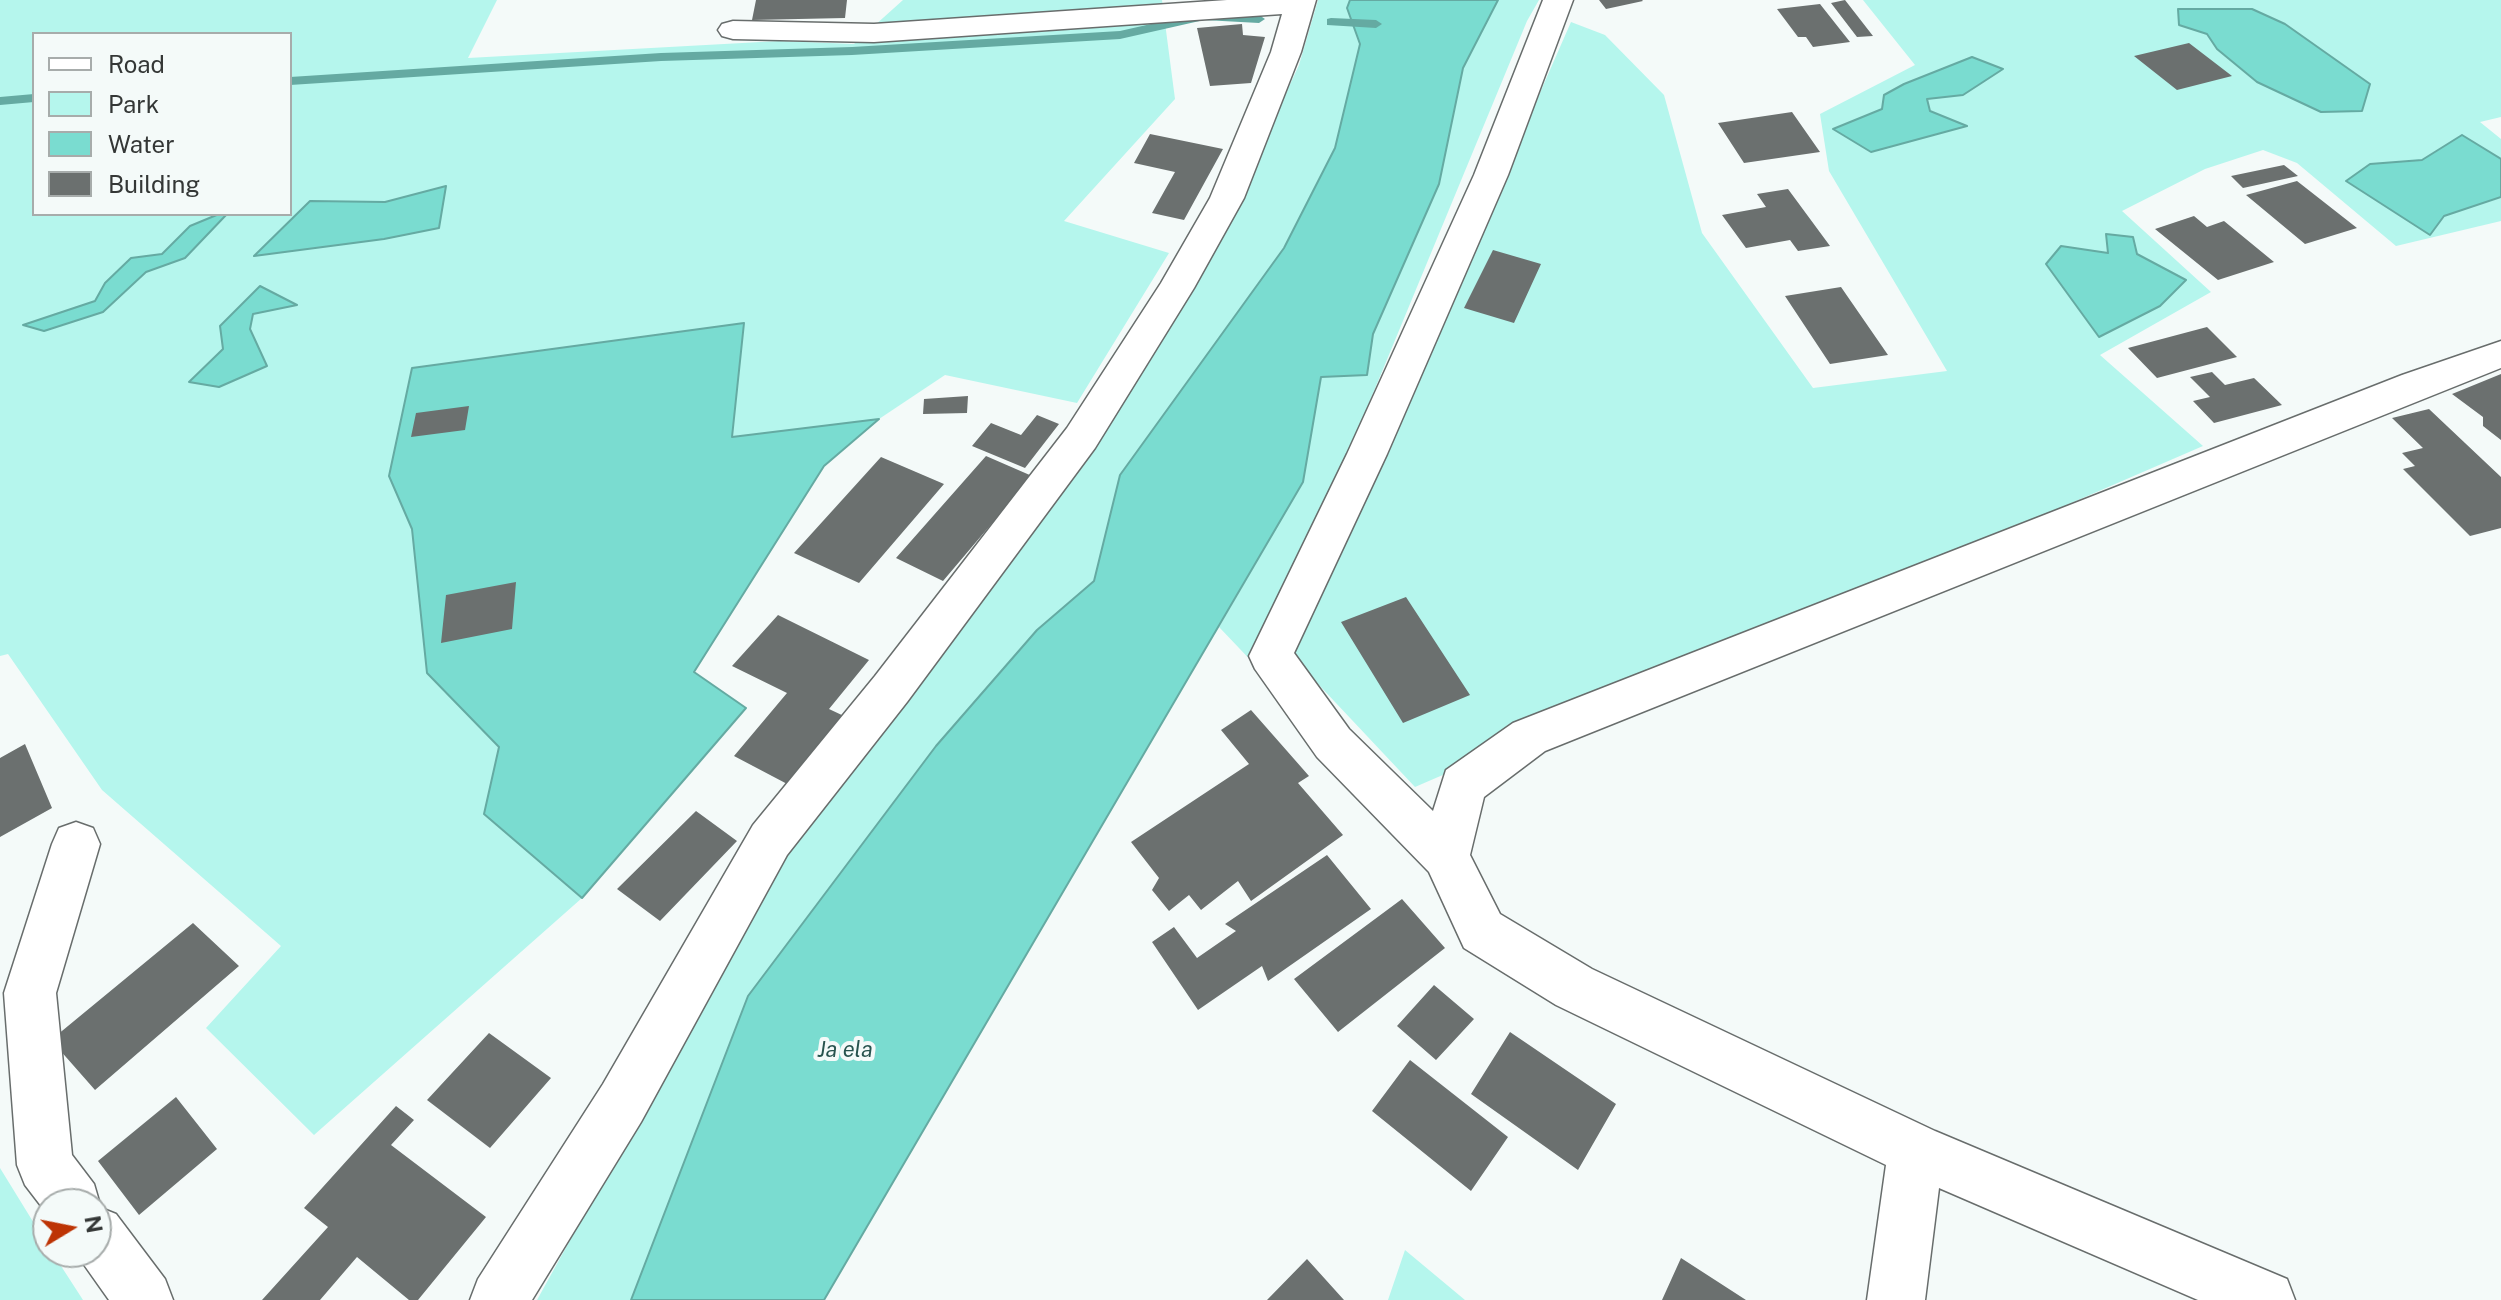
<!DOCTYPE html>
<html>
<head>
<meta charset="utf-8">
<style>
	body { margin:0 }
	#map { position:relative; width:2501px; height:1300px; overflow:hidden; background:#f4faf9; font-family:"Public Sans",sans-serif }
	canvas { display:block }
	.legend { position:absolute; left:32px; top:32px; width:260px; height:184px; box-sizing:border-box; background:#f4faf9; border:2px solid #a7acab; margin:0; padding:10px 14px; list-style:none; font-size:24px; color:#343736 }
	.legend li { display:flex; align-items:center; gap:16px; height:40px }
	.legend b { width:40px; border:2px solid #a7acab }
	.north { position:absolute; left:32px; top:1188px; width:80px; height:80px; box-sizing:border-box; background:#f4faf9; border:2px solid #a7acab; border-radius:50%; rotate:80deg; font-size:22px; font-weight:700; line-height:32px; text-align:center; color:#343736 }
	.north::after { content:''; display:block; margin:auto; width:28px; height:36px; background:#bd3405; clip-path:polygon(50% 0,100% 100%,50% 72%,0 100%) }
</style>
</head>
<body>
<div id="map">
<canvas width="2501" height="1300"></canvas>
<ul class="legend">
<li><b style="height:10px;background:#fff"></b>Road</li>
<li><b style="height:22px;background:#b5f6ed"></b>Park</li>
<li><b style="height:22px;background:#7adcd0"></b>Water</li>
<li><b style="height:22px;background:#6b706f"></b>Building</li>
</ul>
<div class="north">N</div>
</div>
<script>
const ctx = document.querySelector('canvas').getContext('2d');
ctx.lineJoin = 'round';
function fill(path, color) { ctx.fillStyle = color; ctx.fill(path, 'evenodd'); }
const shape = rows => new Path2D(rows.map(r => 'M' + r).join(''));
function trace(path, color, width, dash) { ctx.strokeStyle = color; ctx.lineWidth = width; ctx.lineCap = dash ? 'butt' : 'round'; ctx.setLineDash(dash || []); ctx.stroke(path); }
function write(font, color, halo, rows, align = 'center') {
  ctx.font = font + ' "Public Sans",sans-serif'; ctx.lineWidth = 8; ctx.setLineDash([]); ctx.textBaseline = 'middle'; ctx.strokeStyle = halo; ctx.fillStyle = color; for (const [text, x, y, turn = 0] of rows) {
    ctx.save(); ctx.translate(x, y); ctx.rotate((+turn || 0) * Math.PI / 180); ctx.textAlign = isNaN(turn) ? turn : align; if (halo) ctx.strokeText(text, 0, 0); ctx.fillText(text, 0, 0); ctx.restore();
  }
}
fill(shape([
	[0,0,497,0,468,58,779,41,854,44,903,0,1162,0,1175,99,1064,221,1169,253,1077,403,945,375,879,419,731,437,743,324,412,368,389,476,412,529,427,673,500,747,484,814,582,898,314,1135,206,1028,281,946,102,790,8,654,0,656],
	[34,34,290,34,290,214,34,214],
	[1318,0,1350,0,1347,8,1360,44,1335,148,1284,248,1120,475,1094,581,1037,630,748,996,631,1300,537,1300,777,865,1219,236,1299,65],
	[1498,0,1539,0,1527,21,1259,669,1219,627,1303,482,1321,377,1367,374,1373,334,1438,184,1463,68],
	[1863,0,2501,0,2501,117,2480,122,2501,139,2501,221,2396,246,2297,163,2263,150,2205,169,2122,211,2211,292,2100,355,2203,446,1415,787,1287,651,1393,428,1571,22,1605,35,1664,95,1702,233,1813,388,1947,371,1829,171,1820,114,1915,65],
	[0,1168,48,1246,48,1252,52,1252,83,1300,0,1300],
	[1405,1250,1465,1300,1388,1300]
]), '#b5f6ed');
const water = shape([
	[1350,0,1498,0,1463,68,1439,184,1373,334,1367,375,1321,377,1303,482,824,1300,631,1300,748,996,936,746,1037,630,1094,581,1120,475,1284,248,1335,148,1360,44,1347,8,1350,0],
	[2178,9,2252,9,2285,24,2370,84,2362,111,2321,112,2257,82,2217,49,2207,34,2179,25,2178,9],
	[1972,57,2003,69,1963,95,1927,99,1930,111,1967,126,1871,152,1833,129,1882,109,1884,95,1904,84,1972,57],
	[2462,135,2501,159,2501,197,2444,216,2430,235,2346,181,2370,164,2422,160,2462,135],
	[446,186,439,228,384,239,254,256,310,201,385,202,446,186],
	[219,214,227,214,185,258,146,272,103,312,44,331,23,325,95,301,105,283,131,258,162,254,190,226,219,214],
	[2106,234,2133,237,2137,254,2186,280,2160,306,2099,337,2046,264,2061,246,2108,253,2106,234],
	[260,286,297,305,253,314,250,329,267,366,219,387,189,382,223,349,220,326,260,286],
	[744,323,732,437,879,419,824,466,694,672,746,708,582,898,484,814,499,747,427,673,412,529,389,476,412,368,744,323]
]);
fill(water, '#7adcd0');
trace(water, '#65aaa2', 2);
fill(shape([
	[1204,12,1259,15,1265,19,1259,23,1204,20,1120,39,852,55,661,61,290,85,290,77,661,53,852,47,1120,31,1204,12],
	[1331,18,1376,20,1382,24,1376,28,1327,25,1327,19,1331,18],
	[34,94,34,102,0,105,0,97,34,94]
]), '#65aaa2');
fill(shape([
	[756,0,847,0,845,18,752,20],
	[1599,0,1642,0,1643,1,1606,9],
	[1845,0,1873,36,1857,37,1831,3],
	[1820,4,1850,42,1813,47,1806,37,1798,37,1777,9],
	[1242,24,1243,35,1265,37,1251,83,1210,86,1197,28],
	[2189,43,2232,76,2177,90,2134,56],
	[1792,112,1820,152,1744,163,1718,123],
	[1150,134,1223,149,1184,220,1152,213,1175,172,1134,163],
	[2284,165,2298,176,2243,188,2231,176],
	[2297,181,2357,228,2305,244,2246,195],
	[1788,189,1830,246,1798,251,1790,240,1746,248,1722,215,1766,207,1757,194],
	[2194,216,2207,227,2224,221,2274,262,2218,280,2155,229],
	[1493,250,1541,264,1514,323,1464,308],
	[1841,287,1888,355,1830,364,1785,296],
	[2207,327,2237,357,2157,378,2128,348],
	[2212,372,2225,385,2254,378,2282,405,2214,423,2193,401,2210,397,2190,377],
	[2501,374,2501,440,2483,426,2483,417,2452,394],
	[968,396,967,413,923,414,924,399],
	[469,406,465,430,411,437,416,413],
	[2429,409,2501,477,2501,528,2470,536,2403,469,2415,466,2402,453,2423,448,2392,418],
	[1037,415,1059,424,1025,468,972,446,991,423,1021,435],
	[986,456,1032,476,943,581,896,558],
	[881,457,944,484,859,583,794,553],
	[516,582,512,629,441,643,446,595],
	[1406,597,1470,695,1403,723,1341,622],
	[778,615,869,660,829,709,846,717,791,786,734,756,787,693,732,666],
	[1251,710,1309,776,1298,783,1343,835,1251,901,1238,881,1201,910,1189,895,1169,911,1152,890,1159,878,1131,842,1249,764,1221,730],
	[25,744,52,808,0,837,0,758],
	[696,811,737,841,660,921,617,889],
	[1327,855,1371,909,1268,981,1262,966,1198,1010,1152,942,1174,927,1197,958,1236,931,1225,924],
	[1402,899,1445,948,1338,1032,1294,979],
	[193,923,239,966,95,1090,51,1040],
	[1434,985,1474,1019,1436,1060,1397,1026],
	[1510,1032,1616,1104,1578,1170,1471,1094],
	[489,1033,551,1078,490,1148,427,1100],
	[1410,1060,1508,1137,1471,1191,1372,1111],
	[176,1097,217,1149,139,1215,98,1161],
	[396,1106,414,1120,391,1145,486,1217,418,1300,409,1300,357,1257,320,1300,262,1300,328,1227,304,1208],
	[1681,1258,1746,1300,1662,1300],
	[1307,1259,1344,1300,1267,1300]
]), '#6b706f');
const minor = shape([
	[1227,0,1316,0,1301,52,1244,198,1194,288,1095,448,907,702,787,855,641,1122,532,1300,470,1300,478,1279,603,1084,753,825,875,676,1067,428,1161,283,1210,198,1271,52,1282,14,874,42,733,39,722,36,718,30,722,24,733,21,874,24,1227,0],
	[1543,0,1573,0,1508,175,1387,454,1294,653,1349,729,1433,811,1446,770,1513,723,2402,375,2501,341,2501,368,1545,751,1484,797,1470,855,1500,914,1592,969,1935,1131,2287,1279,2295,1300,2198,1300,1939,1188,1925,1300,1867,1300,1886,1165,1556,1005,1464,948,1429,872,1317,757,1255,669,1249,656,1347,454,1474,175,1543,0],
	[76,822,93,828,100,844,56,993,72,1155,94,1184,101,1208,116,1214,165,1279,173,1300,109,1300,75,1252,96,1252,96,1204,48,1204,48,1215,25,1185,17,1165,4,993,52,844,59,828,76,822]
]);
trace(minor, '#686d6c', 3);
fill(minor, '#fff');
write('italic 22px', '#27534e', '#f4faf9', [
	["Ja ela",845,1050]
]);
</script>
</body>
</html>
